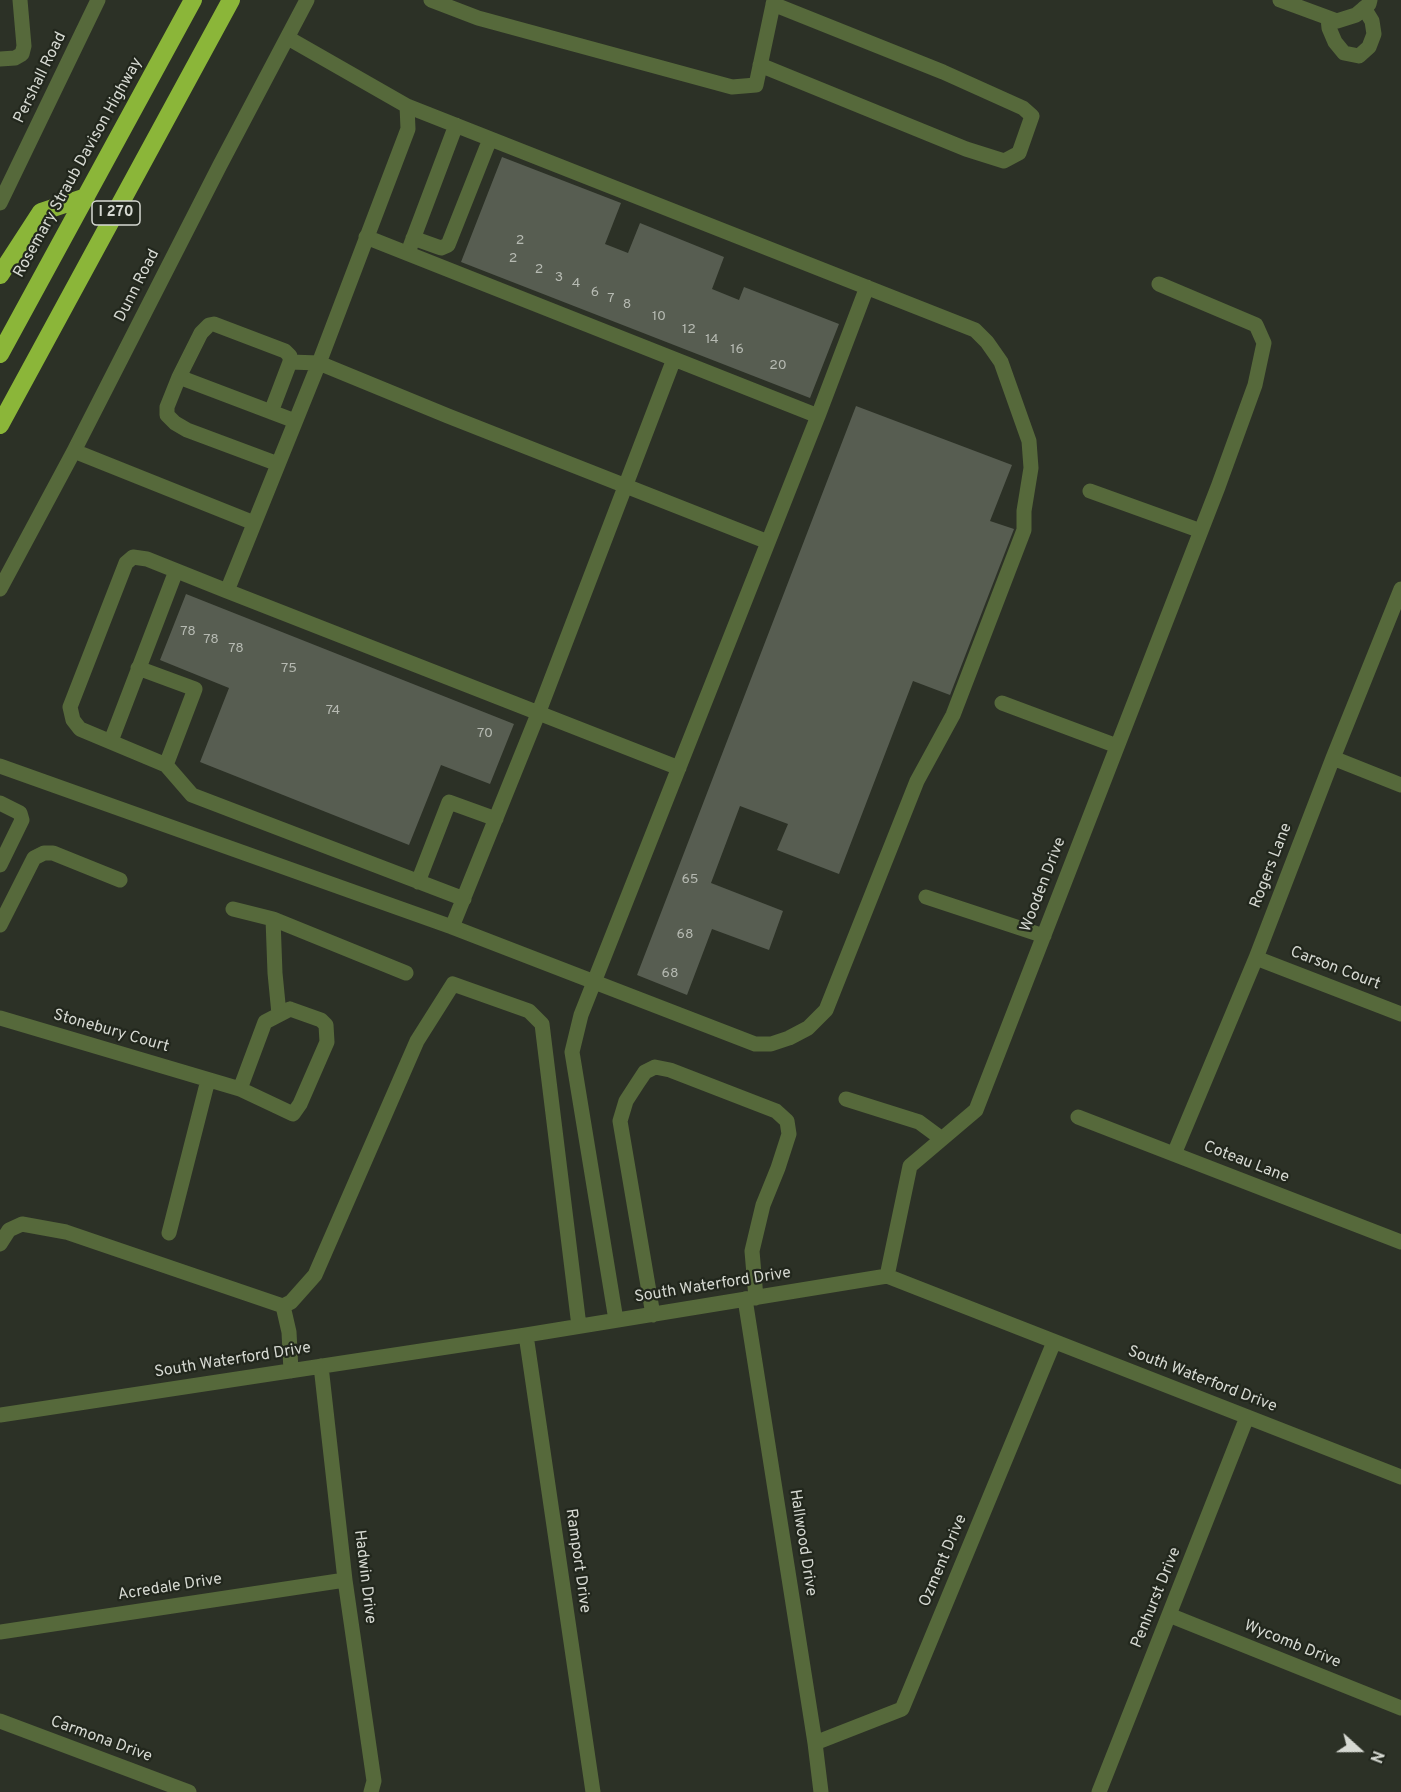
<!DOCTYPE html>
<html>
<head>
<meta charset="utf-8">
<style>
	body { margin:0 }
	#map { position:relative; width:1401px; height:1792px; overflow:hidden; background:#2c3126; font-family:Overpass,sans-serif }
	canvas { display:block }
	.north { position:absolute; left:1329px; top:1720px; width:60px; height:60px; -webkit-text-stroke:4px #22271d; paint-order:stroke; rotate:111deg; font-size:16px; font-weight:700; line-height:24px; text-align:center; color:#d6d9d2 }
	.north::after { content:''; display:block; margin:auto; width:21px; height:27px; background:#d6d9d2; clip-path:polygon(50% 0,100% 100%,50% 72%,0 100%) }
</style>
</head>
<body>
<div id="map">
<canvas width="1401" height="1792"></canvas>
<div class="north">N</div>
</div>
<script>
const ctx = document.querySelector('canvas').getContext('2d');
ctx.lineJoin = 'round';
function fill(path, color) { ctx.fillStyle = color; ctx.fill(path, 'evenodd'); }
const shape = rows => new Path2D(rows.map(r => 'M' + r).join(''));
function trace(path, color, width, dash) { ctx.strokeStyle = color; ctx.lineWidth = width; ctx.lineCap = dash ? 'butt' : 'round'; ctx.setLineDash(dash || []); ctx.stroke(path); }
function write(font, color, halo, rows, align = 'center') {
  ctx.font = font + ' Overpass,sans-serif'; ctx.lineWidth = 4.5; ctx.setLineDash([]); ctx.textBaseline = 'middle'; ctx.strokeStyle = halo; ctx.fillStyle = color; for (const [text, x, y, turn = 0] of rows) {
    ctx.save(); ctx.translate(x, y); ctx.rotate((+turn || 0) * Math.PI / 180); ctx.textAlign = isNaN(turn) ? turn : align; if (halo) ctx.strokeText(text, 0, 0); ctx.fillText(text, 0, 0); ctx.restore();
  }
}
fill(shape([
	[502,157,621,203,605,244,628,253,640,223,724,257,712,289,739,300,744,287,839,324,810,398,461,262],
	[856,406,1012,465,990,521,1014,529,950,695,913,681,839,874,777,850,788,824,740,806,711,883,783,911,769,950,712,929,687,995,637,975],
	[186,594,514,724,490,784,441,765,409,845,200,762,229,688,160,660]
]), '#575d51');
trace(shape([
	[431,0,478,18,732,87,756,85,774,0],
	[1280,0,1337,21,1356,15,1369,4,1370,0],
	[1328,18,1329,28,1335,42,1344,53,1359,56,1369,47,1374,34,1372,21,1364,8],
	[288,38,407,106,408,129,319,363,227,591,679,768],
	[0,59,15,58,22,54,24,46,20,0],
	[760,65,966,149,1004,161,1019,153,1032,116,1023,108,943,72,773,4],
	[0,203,98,0],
	[366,237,818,416,581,1015,572,1052,616,1320],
	[413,238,441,248,448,245,490,139],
	[410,247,456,125],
	[290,362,319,363,448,416,768,542],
	[179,377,201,333,209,325,214,324,285,351,290,356,290,362,271,412],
	[818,416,867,287],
	[74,451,254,523],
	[278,464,187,430,175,423,167,415,167,407,179,377,295,421],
	[1090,491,1201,531],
	[0,589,74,451,220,165,307,0],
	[227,591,147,559,133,557,126,563,70,707,73,720,80,729,166,765,192,795,464,899],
	[138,668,195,689,166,765],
	[1002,703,1117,746],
	[111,741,176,571],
	[1333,758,1401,785],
	[0,766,452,927,755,1044,771,1044,789,1038,808,1028,826,1010,917,781,953,715,1024,530,1024,511,1031,468,1029,441,1001,362,987,342,975,330,407,106],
	[0,803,20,813,22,820,0,865],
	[418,882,449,802,496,819],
	[926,897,1044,936],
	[233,909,273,919,406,973],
	[273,919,275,973,279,1014],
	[0,925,34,858,44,853,53,853,120,880],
	[452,927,538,714,674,359],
	[1256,958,1401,1014],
	[290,1009,321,1020,326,1025,327,1042,300,1104,293,1114,240,1089,265,1022,290,1009],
	[0,1018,240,1089],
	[846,1099,919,1122,942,1139],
	[1078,1117,1401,1242],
	[1174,1154,1256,958,1333,758,1401,589],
	[169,1233,208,1080],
	[0,1244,9,1230,22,1224,66,1232,283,1306,289,1332,291,1371],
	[887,1276,910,1166,976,1110,1218,487,1255,385,1264,343,1256,325,1159,284],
	[745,1299,815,1743,821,1792],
	[283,1306,291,1302,315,1275,417,1041,453,984,529,1011,542,1024,579,1326],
	[653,1315,620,1121,626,1101,637,1084,645,1072,655,1067,670,1070,776,1111,787,1121,789,1134,778,1168,763,1205,752,1251,756,1298],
	[526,1335,593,1792],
	[321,1366,345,1580,374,1781,371,1792],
	[0,1415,526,1335,887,1276,1401,1477],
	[1169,1615,1401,1708],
	[0,1632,345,1580],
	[0,1721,189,1792],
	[815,1743,902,1709,1054,1342],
	[1099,1792,1247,1417]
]), '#56693b', 15);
trace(shape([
	[0,275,41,212,86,197],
	[0,354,193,0],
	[0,425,231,0]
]), '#8bb639', 18);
write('14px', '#b6bab2', null, [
	["2",520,241],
	["2",513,259],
	["2",539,270],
	["3",559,278],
	["4",576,284],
	["6",595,293],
	["7",611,299],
	["8",627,305],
	["10",659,317],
	["12",689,330],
	["14",712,340],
	["16",737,350],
	["20",778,366],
	["78",188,632],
	["78",211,640],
	["78",236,649],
	["75",289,669],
	["74",333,711],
	["70",485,734],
	["65",690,880],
	["68",685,935],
	["68",670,974]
]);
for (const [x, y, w] of [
	[116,213,48]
]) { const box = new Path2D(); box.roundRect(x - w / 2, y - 12, w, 24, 4.5); ctx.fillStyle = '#22271d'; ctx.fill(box); trace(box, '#d6d9d2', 1.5); }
write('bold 15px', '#d6d9d2', null, [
	["I 270",116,213]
]);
write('16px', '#d6d9d2', '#22271d', [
	["Pershall Road",41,78,-64],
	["Rosemary Straub Davison Highway",79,168,-61],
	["Dunn Road",138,286,-63],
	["Rogers Lane",1272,866,-69],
	["Wooden Drive",1044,885,-69],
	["Carson Court",1335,969,21],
	["Stonebury Court",111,1032,16],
	["Coteau Lane",1246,1163,21],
	["South Waterford Drive",713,1286,-9],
	["South Waterford Drive",233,1361,-9],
	["South Waterford Drive",1202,1380,21],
	["Hallwood Drive",802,1543,81],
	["Ramport Drive",577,1561,82],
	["Ozment Drive",944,1561,-67],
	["Hadwin Drive",364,1577,83],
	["Acredale Drive",170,1588,-9],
	["Penhurst Drive",1157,1598,-68],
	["Wycomb Drive",1292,1645,22],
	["Carmona Drive",101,1740,20]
]);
</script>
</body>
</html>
